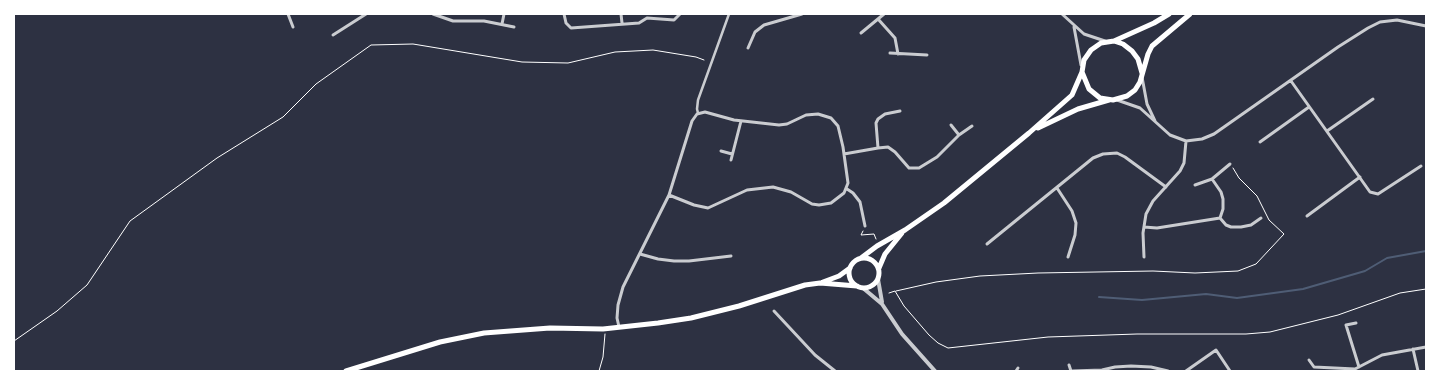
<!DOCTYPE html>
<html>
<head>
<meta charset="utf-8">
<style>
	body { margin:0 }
	#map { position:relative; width:1440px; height:385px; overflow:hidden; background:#2d3142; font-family:"IBM Plex Sans",sans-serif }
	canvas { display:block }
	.frame { position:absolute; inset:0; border:15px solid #fff; pointer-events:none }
</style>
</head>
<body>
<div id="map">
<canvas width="1440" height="385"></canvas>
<div class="frame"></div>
</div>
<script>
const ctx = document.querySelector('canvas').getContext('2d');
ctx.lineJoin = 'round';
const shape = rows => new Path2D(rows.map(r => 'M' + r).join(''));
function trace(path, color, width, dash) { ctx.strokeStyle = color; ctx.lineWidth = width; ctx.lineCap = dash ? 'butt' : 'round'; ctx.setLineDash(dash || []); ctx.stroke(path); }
trace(shape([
	[1099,297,1142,300,1206,294,1237,298,1303,289,1365,271,1387,258,1426,251]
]), '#4f5d75', 2);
trace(shape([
	[863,231,861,235,874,234,876,239],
	[896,291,936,282,980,276,1038,273,1153,271,1195,273,1238,271,1256,264,1284,234,1269,220,1257,196,1239,178,1233,168],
	[889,293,895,291,904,306,929,335,938,343,948,348,1048,337,1137,334,1246,334,1270,332,1338,315,1400,293,1426,289],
	[14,341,57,311,87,285,130,221,217,158,283,117,316,84,371,45,413,44,522,62,568,63,615,52,653,50,696,57,704,60],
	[599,371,603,357,605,334]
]), '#fff', 1);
trace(shape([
	[698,113,697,109,698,100,729,14]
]), '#caccd0', 2.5);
trace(shape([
	[288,14,293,27],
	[433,14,453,21,484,21,514,27],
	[564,14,566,23,571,28,639,23,647,18,674,20,680,14],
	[621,14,622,23],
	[1062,14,1084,34,1105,41],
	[878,19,895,38,898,54],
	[502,24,504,14],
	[1074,27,1081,65],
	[861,33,884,14],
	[333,35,366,14],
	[748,48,755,32,764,25,802,14],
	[890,53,927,55],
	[1142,77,1147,104,1155,121],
	[1291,81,1370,192,1378,194,1421,166],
	[1117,100,1140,108,1170,135,1186,141,1202,139,1214,134,1338,47,1368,28,1380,22,1397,20,1426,26],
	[1327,131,1373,99],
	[959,135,972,126],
	[1260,142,1309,107],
	[878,148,876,123,878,119,885,114,900,111],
	[721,151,732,154],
	[844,154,878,148,888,147,895,152,909,168,919,168,937,157,959,135,951,125],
	[731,160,741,121],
	[1212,179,1221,192,1223,199,1223,209,1220,218,1226,225,1231,227,1241,227,1251,225,1261,218],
	[1195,185,1212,179,1230,164],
	[1057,188,1072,211,1076,223,1075,235,1068,257],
	[847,189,853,193,860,202,865,226],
	[1307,216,1360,177],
	[1144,227,1157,228,1220,218],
	[987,244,1093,158,1103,154,1117,153,1125,157,1166,187],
	[640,254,658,259,674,261,689,261,731,256],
	[1144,257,1143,233,1146,214,1153,201,1180,171,1184,163,1186,141],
	[774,311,815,355,835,371],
	[1356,323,1346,325,1359,367],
	[619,327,617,318,618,305,623,287,669,195,692,121,697,114,705,112,734,120,779,125,787,124,806,115,818,114,831,118,838,126,843,147,848,183,844,193,831,203,819,205,812,204,791,192,773,187,747,190,708,208,694,205,669,195],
	[1413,349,1418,371],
	[1309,360,1314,367,1355,369,1382,355,1426,347],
	[1069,365,1071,371],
	[1016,371,1018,368],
	[1072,371,1102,370,1115,367,1131,366,1151,367,1168,371],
	[1186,371,1216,350,1230,371]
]), '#caccd0', 3);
trace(shape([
	[878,279,882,302],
	[863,288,882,304,902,334,935,371]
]), '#caccd0', 4);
trace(shape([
	[1114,41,1154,23,1169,14],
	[1142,73,1138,59,1132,51,1123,44,1114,41,1101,43,1091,50,1084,60,1082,72,1089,89,1100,98,1113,100,1127,96,1135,90,1140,82,1148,54,1152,46,1190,14],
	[1038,128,1078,109,1109,100],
	[861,258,877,246,905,230,944,203,1029,133,1072,95,1082,72],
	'849 273a15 15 0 1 1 30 0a15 15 0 1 1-30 0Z',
	[879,268,885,254,902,233],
	[823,282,839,276,850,268],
	[346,371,440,342,484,333,550,328,603,329,658,323,691,318,739,306,805,285,820,283,857,286]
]), '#fff', 5);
</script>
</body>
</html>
